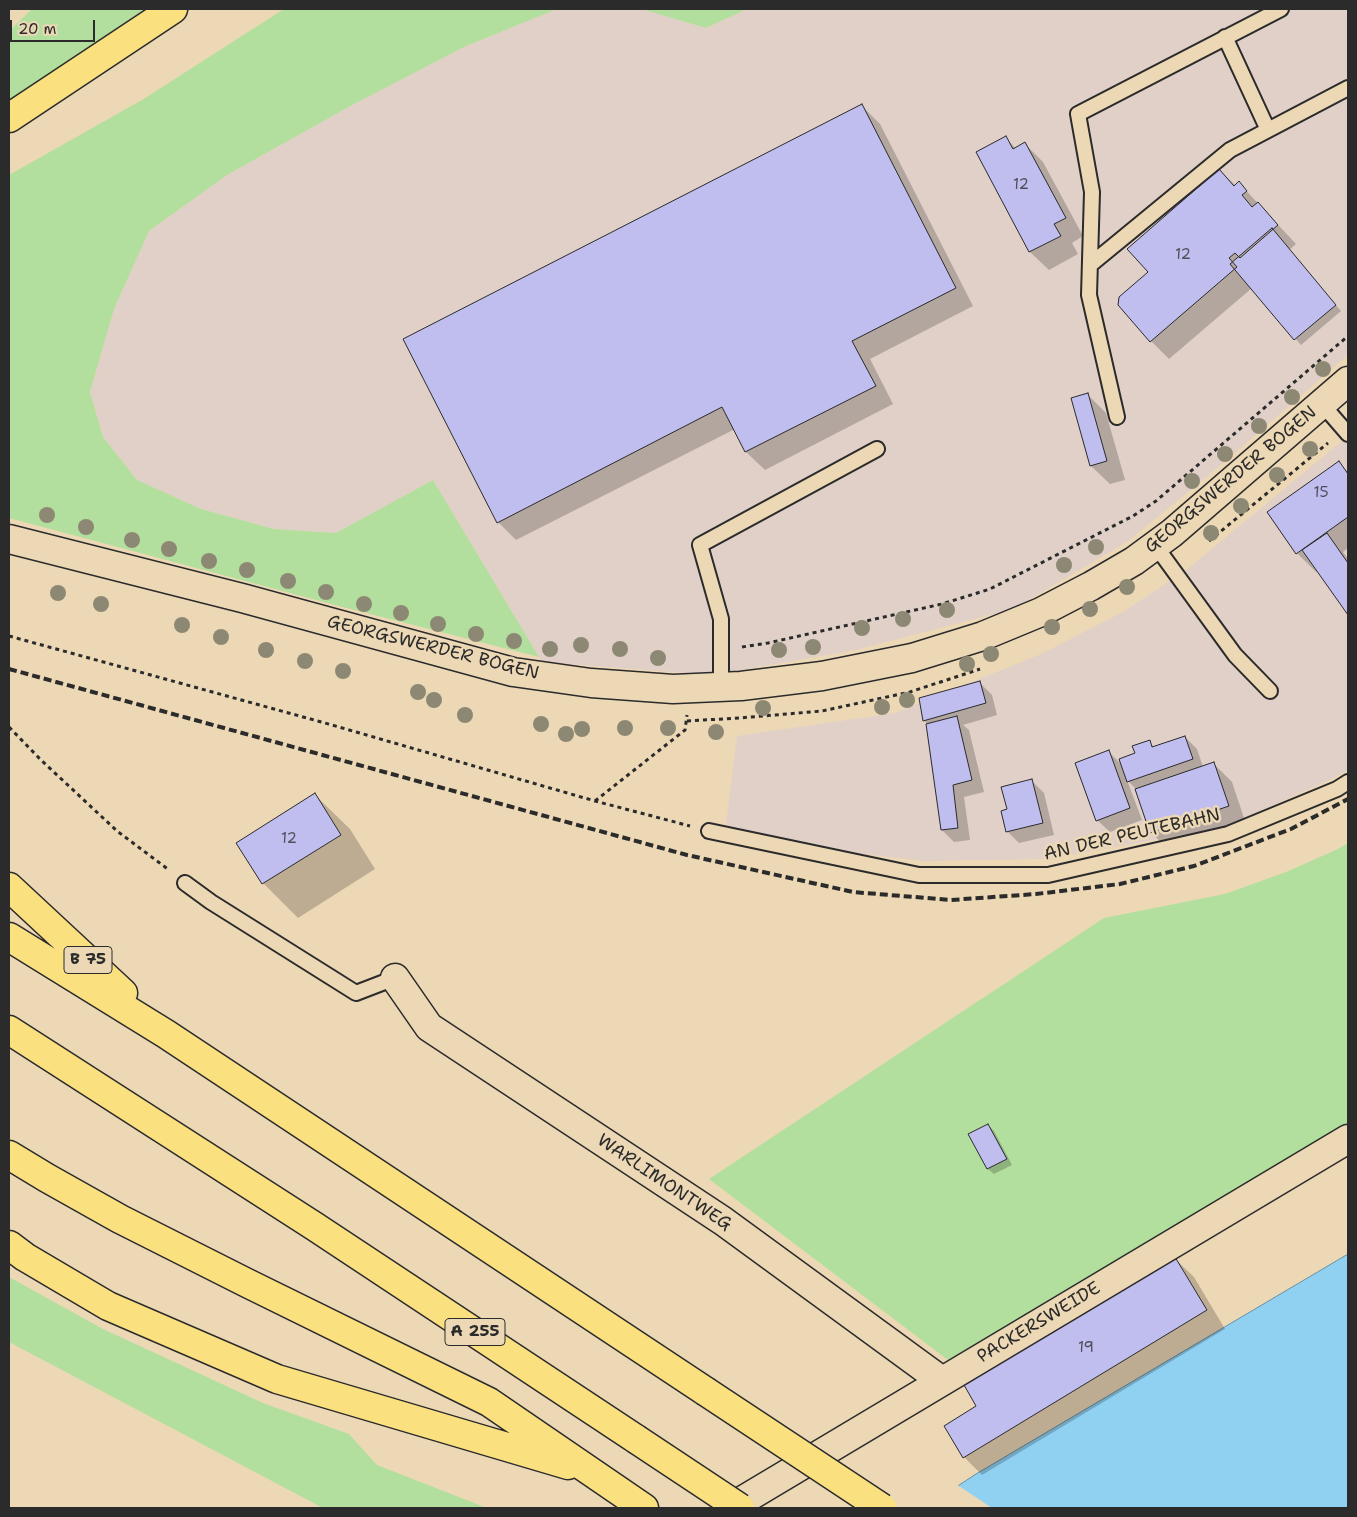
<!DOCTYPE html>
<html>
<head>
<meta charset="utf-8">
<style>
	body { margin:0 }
	#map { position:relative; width:1357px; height:1517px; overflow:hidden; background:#edd8b6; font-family:"Shantell Sans",sans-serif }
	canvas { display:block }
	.frame { position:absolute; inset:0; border:10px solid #2b2b2b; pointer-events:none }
	.scale { position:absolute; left:10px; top:20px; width:85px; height:22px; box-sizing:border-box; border:2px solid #2b2b2b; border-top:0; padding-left:6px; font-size:15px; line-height:18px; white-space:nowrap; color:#2b2b2b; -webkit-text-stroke:4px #edd8b6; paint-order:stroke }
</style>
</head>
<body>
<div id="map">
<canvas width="1357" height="1517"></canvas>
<div class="frame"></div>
<div class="scale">20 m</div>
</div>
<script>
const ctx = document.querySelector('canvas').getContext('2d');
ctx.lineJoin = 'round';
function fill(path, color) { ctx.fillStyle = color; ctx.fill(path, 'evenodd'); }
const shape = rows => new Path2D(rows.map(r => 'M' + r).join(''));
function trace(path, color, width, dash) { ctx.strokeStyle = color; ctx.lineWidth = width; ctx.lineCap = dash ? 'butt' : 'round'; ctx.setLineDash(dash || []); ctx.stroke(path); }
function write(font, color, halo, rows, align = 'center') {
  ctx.font = font + ' "Shantell Sans",sans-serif'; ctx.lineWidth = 5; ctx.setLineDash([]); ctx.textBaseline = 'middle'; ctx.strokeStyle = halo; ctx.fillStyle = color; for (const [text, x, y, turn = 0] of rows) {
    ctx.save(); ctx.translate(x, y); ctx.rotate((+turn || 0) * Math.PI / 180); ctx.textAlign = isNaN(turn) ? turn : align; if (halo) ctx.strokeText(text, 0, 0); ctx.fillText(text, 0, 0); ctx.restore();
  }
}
fill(shape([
	[557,9,641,9,706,28,747,9,1348,9,1348,355,1221,465,1127,542,1013,609,856,650,713,675,542,662,433,480,336,533,274,529,201,509,137,480,103,437,90,392,114,309,149,231,227,175,354,104,466,46],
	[1348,436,1348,770,1334,778,1224,827,1051,859,922,861,789,845,726,825,737,736,895,713,1041,654,1123,612,1185,571]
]), '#e0d0c7');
fill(shape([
	[32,9,152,9,9,104,9,31],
	[284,9,557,9,466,46,354,104,227,175,149,231,114,309,90,392,103,437,137,480,201,509,274,529,336,533,433,480,539,657,335,605,9,518,9,175,142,100],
	[641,9,747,9,706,28],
	[1348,843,1348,1127,948,1360,709,1179,1104,918,1225,894,1286,872,1338,849],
	[9,1277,103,1329,263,1403,349,1434,377,1465,487,1508,323,1508,9,1342]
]), '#b2df9d');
const water = shape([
	[1348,1254,1348,1508,924,1508,976,1474,1348,1254]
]);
fill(water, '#90d1f2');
trace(water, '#688fa2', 1);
fill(shape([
	[956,1484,992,1508,921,1508,923,1506]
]), '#edd8b6');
fill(shape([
	[862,106,880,124,973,306,870,359,893,404,765,470,746,452,735,429,516,540,498,522],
	[1006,138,1016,149,1025,144,1043,162,1083,236,1072,243,1078,254,1049,270,1030,252,978,153],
	[1219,170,1236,186,1239,183,1296,244,1289,250,1341,311,1301,345,1252,288,1169,359,1151,341,1150,272],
	[1088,395,1106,413,1125,480,1110,484,1091,466,1072,399],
	[1339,463,1348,472,1348,548,1343,552,1348,559,1348,613,1318,570,1316,572,1297,553,1268,513],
	[979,682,992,695,997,715,963,725,969,730,984,792,964,797,970,840,954,842,942,830,927,724,924,720],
	[1185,737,1197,749,1203,767,1214,764,1232,782,1246,824,1169,851,1151,832,1136,789,1127,780,1142,820,1110,832,1097,820,1109,752,1123,766,1149,742,1155,748],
	[1032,781,1044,793,1054,835,1019,843,1007,831],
	[315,795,350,829,375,869,298,918,263,883,238,843],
	[988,1125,994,1131,1012,1165,994,1174,988,1169,970,1135],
	[1175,1259,1194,1277,1225,1329,982,1475,964,1457,978,1407]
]), '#0003');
const building = shape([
	[862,104,956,288,852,341,876,386,745,452,722,407,497,523,403,339,862,104],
	[1006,136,1013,149,1025,142,1066,218,1054,224,1061,236,1029,252,976,152,1006,136],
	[1219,169,1234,186,1239,181,1247,191,1242,195,1252,207,1258,202,1278,225,1240,258,1235,253,1229,258,1237,267,1150,342,1118,305,1119,297,1148,272,1127,249,1219,169],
	[1272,228,1336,305,1294,340,1230,264,1272,228],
	[1088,393,1107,461,1090,466,1071,398,1088,393],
	[1339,461,1348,474,1348,517,1296,554,1267,512,1339,461],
	[1327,533,1348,563,1348,615,1302,550,1327,533],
	[980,681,986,703,923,721,919,698,980,681],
	[957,716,972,780,953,785,958,828,941,830,926,724,957,716],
	[1185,736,1193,759,1127,782,1119,759,1135,753,1132,746,1150,740,1152,747,1185,736],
	[1109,750,1130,808,1096,821,1075,763,1109,750],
	[1214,762,1229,806,1150,833,1135,789,1214,762],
	[1032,779,1043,823,1006,832,1001,811,1007,809,1001,787,1032,779],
	[315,793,341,835,262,884,236,843,315,793],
	[988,1124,1007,1159,987,1169,968,1134,988,1124],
	[1175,1257,1207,1310,963,1458,944,1426,976,1406,964,1385,1175,1257]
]);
fill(building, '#c0bdef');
trace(building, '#2b2b2b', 1);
const lane = shape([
	[1225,37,1268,130],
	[1090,265,1230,150,1348,88],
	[1322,404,1348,434],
	[1117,417,1089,295,1092,192,1078,114,1281,9],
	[1155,545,1235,655,1270,691],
	[721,687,721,619,700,545,877,449],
	[709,831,919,875,1048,875,1228,834,1337,789,1348,782],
	[185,883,211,902,356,993,395,978]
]);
const street = shape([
	[395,978,429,1027,723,1221,942,1381],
	[730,1508,1348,1139]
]);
const secondary = shape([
	[9,539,242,598,513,672,591,683,673,689,741,686,822,676,912,658,983,636,1041,612,1091,586,1134,561,1172,533,1348,381]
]);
const highway = shape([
	[9,118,173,9],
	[9,887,123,993],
	[9,937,166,1034,705,1391],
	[9,1030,314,1226,636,1439],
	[9,1155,47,1178,120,1219,247,1283,489,1402,644,1508],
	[9,1245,25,1257,108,1306,277,1379,568,1465]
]);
trace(lane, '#2b2b2b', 18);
trace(street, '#2b2b2b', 31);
trace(secondary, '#2b2b2b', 31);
trace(highway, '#2b2b2b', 31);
trace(shape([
	[1209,541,1328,443],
	[9,636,325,723,595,801,690,826],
	[742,647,768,643,942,604,990,589,1133,516,1156,501,1348,336],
	[687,721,739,718,822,711,910,692,980,669],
	[9,727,41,760,117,831,169,870],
	[595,801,685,730,687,715]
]), '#2b2b2b', 3, [4, 4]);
trace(lane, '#edd8b6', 14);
trace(street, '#edd8b6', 28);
trace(secondary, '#edd8b6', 28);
trace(highway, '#fbe080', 28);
trace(shape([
	[9,669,687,855,853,892,951,900,1036,894,1120,884,1194,866,1291,829,1348,799]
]), '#2b2b2b', 4, [8, 4]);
const highwayBridge = shape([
	[705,1391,882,1508],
	[636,1439,740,1508]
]);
trace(highwayBridge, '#2b2b2b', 31, []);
trace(highwayBridge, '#fbe080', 28);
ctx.fillStyle = '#8d8873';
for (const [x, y] of [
	[1323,369],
	[1292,397],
	[1259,426],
	[1310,449],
	[1225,454],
	[1277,475],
	[1192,481],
	[1241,506],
	[47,515],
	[86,527],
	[1211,533],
	[132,540],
	[1096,547],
	[169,549],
	[209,561],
	[1064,565],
	[247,570],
	[288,581],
	[1127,587],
	[326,592],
	[58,593],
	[101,604],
	[364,604],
	[1090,609],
	[947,610],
	[401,613],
	[903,619],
	[438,624],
	[182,625],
	[1052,627],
	[862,628],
	[476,634],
	[221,637],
	[514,641],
	[581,645],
	[813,647],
	[550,649],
	[620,649],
	[266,650],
	[779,650],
	[991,654],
	[658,658],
	[305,661],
	[967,664],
	[343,671],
	[418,692],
	[434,700],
	[907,700],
	[882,707],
	[763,708],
	[465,715],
	[541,724],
	[625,728],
	[668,728],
	[582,729],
	[716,732],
	[566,734]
]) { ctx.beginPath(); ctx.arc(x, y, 8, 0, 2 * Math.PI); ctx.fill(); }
write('15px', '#50505c', null, [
	["12",1021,185],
	["12",1183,255],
	["15",1321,493],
	["12",289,839],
	["19",1086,1348]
]);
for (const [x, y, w] of [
	[88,960,48],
	[475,1332,60]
]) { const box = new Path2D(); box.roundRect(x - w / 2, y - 13.5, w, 27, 4); ctx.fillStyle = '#edd8b6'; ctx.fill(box); trace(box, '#2b2b2b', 1); }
write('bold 16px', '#2b2b2b', null, [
	["B 75",88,960],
	["A 255",475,1332]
]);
write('18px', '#2b2b2b', '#edd8b6', [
	["GEORGSWERDER BOGEN",1231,480,-40],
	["GEORGSWERDER BOGEN",433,648,14],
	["AN DER PEUTEBAHN",1132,835,-13],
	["WARLIMONTWEG",664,1183,34],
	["PACKERSWEIDE",1039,1323,-31]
]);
</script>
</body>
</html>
